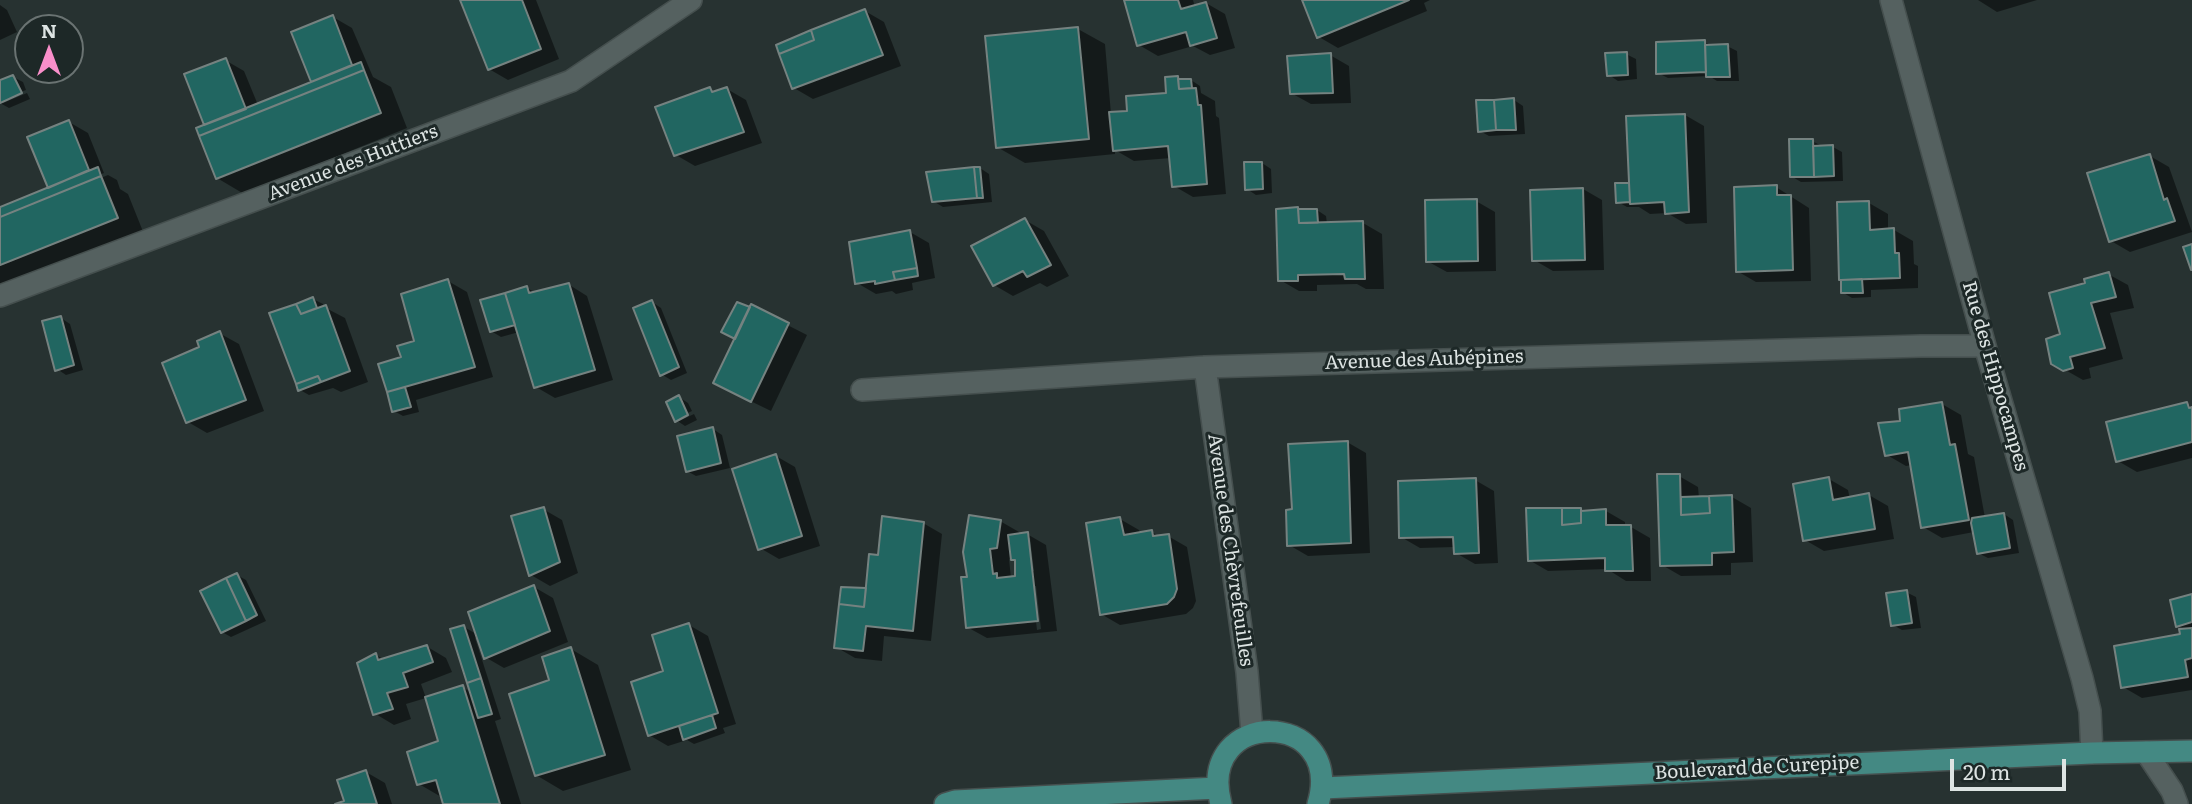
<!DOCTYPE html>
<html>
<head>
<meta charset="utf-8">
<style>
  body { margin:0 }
  #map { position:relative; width:2192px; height:804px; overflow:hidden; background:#273231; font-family:Literata,serif }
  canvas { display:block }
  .north { position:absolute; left:14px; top:14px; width:70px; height:70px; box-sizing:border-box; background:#1d2827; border:2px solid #6a7372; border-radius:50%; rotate:0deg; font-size:19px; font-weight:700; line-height:28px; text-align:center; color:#dde4e3 }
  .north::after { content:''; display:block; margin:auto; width:24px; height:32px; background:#f98fca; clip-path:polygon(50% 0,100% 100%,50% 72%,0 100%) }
  .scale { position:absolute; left:1950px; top:759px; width:116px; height:32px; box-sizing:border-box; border:4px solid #dde4e3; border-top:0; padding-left:9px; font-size:21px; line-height:24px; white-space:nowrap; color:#dde4e3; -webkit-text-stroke:5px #1d2827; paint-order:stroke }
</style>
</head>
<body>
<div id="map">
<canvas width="2192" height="804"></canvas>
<div class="north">N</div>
<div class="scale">20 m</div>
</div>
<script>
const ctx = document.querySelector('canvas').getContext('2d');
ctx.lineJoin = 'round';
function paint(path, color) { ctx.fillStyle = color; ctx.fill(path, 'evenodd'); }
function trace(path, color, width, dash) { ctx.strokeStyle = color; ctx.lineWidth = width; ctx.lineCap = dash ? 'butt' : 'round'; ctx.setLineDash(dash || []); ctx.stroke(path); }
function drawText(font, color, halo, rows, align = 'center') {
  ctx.font = font + ' Literata,serif'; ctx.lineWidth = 6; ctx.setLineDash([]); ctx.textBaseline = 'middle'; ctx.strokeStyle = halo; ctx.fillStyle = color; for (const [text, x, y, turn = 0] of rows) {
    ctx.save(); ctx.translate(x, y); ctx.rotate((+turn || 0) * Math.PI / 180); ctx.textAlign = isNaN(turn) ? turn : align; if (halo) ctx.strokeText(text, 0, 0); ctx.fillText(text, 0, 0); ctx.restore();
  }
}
paint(new Path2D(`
  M461 0H536L559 59 508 80 489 69Z
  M1126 0H1193L1195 7 1206 3 1225 14 1235 48 1210 55 1193 46 1158 56 1139 45Z
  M1304 0H1430L1424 3 1427 11 1338 48 1319 37Z
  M1978 0H2037L1997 12Z
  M0 5 7 10 17 32 0 40Z
  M865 11 884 22 901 66 813 99 794 88Z
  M333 17 352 28 373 77 391 87 407 128 244 194 217 178 208 125 225 60 244 71 258 105 313 83 293 32Z
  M1078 29 1105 44 1111 114 1129 112 1168 94 1177 78 1183 81 1191 80 1200 86 1201 93 1215 101 1216 116 1219 118 1226 194 1193 197 1174 186 1171 158 1134 161 1115 150V154L1025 163 997 147Z
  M1705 42 1712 46H1727L1737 51 1739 81H1717L1709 76 1668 78 1658 73Z
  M1626 54 1636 59 1637 79 1618 81 1609 75Z
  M1330 55 1349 66 1351 103 1311 104 1291 93Z
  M13 77 23 82 26 90 3 99V103L27 93 30 99 9 108 0 103V82Z
  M709 89 716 93 727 89 746 100 762 143 695 166 676 155Z
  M1514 100 1523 106 1525 134 1489 136 1480 131Z
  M1685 115 1704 126 1707 223 1686 224 1667 213 1650 214 1639 207H1627L1618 202 1628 184 1631 186Z
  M69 122 88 133 104 173 57 192 61 194 108 175 117 180 120 189 128 194 144 234 0 291V209L50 189Z
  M1812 141 1822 146 1833 147 1842 152 1843 181 1801 182 1791 176Z
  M2150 156 2169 167 2192 232 2130 252 2111 241Z
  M1262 163 1271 169 1272 193 1256 195 1247 189Z
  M980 168 989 174 992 202 943 207 933 201Z
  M1776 187 1809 208 1811 281 1756 282 1737 271Z
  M1583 189 1602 200 1604 270 1553 271 1534 260Z
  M1476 201 1495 212 1496 271 1447 272 1427 261Z
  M1869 203 1888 214V230H1894L1913 241 1914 264 1918 266V288L1871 290V297L1852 298 1842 292 1841 279Z
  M1317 210 1326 216 1327 224 1363 223 1382 234 1384 289H1366L1357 284 1317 285V291H1299L1280 280Z
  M1025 220 1044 231 1069 276 1047 287 1040 283 1013 296 994 285Z
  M910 232 929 243 935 278 912 283 913 290 896 294 892 291 876 294 857 283Z
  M2108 274 2128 285 2134 308 2110 313 2123 359 2089 368 2091 378 2083 380 2053 363 2063 335 2088 284Z
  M448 281 467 292 493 377 416 400 419 412 403 416 394 411 380 365 403 358 416 342Z
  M568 284 587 296 613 380 555 398 536 387 519 332 501 337 491 331 527 288 536 293Z
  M313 299 323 304 324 307 345 318 368 382 341 392 333 388 309 395 300 390 297 305Z
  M652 302 661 308 687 373 671 380 661 374Z
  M752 307 807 335 771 411 734 393Z
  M61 318 70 324 83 370 66 375 57 369Z
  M219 333 239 344 264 411 207 433 188 422 201 348Z
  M679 397 688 403 692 411 679 417V421L694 414 697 420 685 426 676 420Z
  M1942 404 1961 415 1968 454 1974 457 1985 518 2004 514 2013 520 2019 553 1988 558 1978 553 1974 532 1942 538 1923 527 1912 465 1906 466 1887 455Z
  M2187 404 2192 407V458L2137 472 2118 461Z
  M713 429 722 435 730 468 696 476 687 471Z
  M1347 442 1366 453 1370 553 1308 556 1289 545 1293 511Z
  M776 456 795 467 820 546 779 559 760 548Z
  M1679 476 1698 487 1699 498 1732 497 1751 508 1753 562 1731 563V575L1681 576 1662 565Z
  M1829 479 1848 490 1850 499 1869 495 1888 506 1894 539 1824 551 1805 540Z
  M1475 480 1494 491 1498 563 1475 564 1456 553 1455 547 1420 548 1401 537Z
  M543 509 562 520 578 573 550 586 531 575 513 518Z
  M1580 509 1586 512 1606 511 1625 522V527H1631L1650 538 1651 581H1626L1607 569 1548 571 1529 560Z
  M1120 519 1139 530 1140 534 1152 532 1160 537 1168 536 1187 547 1196 601 1193 608 1186 614 1120 625 1101 614Z
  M1000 521 1019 532V535L1027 534 1046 545 1057 631 987 638 967 627 969 579ZM1027 538H1030L1034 571H1031ZM1009 559 1017 561V578H1011ZM1032 586H1036L1041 629 1037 630Z
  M923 523 942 534 931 641 884 636 882 661 855 658 836 647 879 557Z
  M237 575 246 580 266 621 231 637 222 632Z
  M534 587 553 598 568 642 504 668 485 657 479 637 475 638 501 719 495 721 521 804H445L443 798 419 784 440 743 462 687 471 692 464 627 478 635Z
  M1906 592 1916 597 1921 628 1902 630 1893 625Z
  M2192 596V690L2142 698 2123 687 2186 630 2178 626Z
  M689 625 708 636 736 724 723 728 725 733 694 744 687 740 668 746 649 735 665 672Z
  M426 646 446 658 452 672 421 684 426 698 406 704 411 719 394 725 374 713 376 655 385 660Z
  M571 649 598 665 631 770 563 791 536 775 552 681Z
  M366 772 385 783 392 804H340L346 802Z`), '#0007');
const building = new Path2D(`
  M460 0H522L541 49 488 70Z
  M1124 0H1178L1181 9 1206 2 1217 38 1190 46 1186 32 1137 46Z
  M1302 0H1409L1317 38Z
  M865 9 883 55 792 89 779 54 814 40 811 30Z
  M333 15 352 65 311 82 291 32Z
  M1078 27 1089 139 996 148 985 36Z
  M811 30 814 40 779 54 776 45Z
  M1705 40 1706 72 1656 74V42Z
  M1728 44 1730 77H1706L1705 45Z
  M1627 52 1628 75 1607 76 1605 53Z
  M1331 53 1333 93 1290 94 1287 56Z
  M226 58 246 109 204 125 184 74Z
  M361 62 364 70 199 136 196 128Z
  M364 70 381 113 216 179 199 136Z
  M13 75 22 93 0 103V80Z
  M1178 76 1179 89 1196 88 1198 105H1201L1207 184 1172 187 1168 146 1113 151 1109 112 1127 111 1126 96 1166 93 1165 77Z
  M1178 79H1191L1192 88 1179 89Z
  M710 87 712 92 727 87 744 132 674 156 655 107Z
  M1514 98 1516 130H1496L1494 100Z
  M1476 100H1494L1496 130 1478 132Z
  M1685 114 1689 212 1665 214 1664 202 1630 204 1626 116Z
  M69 120 89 170 48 188 27 137Z
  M1789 139H1813L1814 177H1790Z
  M1833 145 1834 176 1814 177 1813 146Z
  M2150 154 2164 200 2167 198 2175 221 2109 242 2087 173Z
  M1244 162H1262L1263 189 1245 190Z
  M98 167 101 176 0 217V207Z
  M974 167 977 198 932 202 926 172Z
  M974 167H980L983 198H977Z
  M101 176 118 218 0 265V217Z
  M1615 183H1629L1630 202 1616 203Z
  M1777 185V195H1791L1793 270 1736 272 1734 187Z
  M1583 188 1585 260 1532 261 1530 190Z
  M1477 199 1478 261 1426 262 1425 200Z
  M1869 201 1870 230 1894 228 1895 253H1899L1900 278 1839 280 1837 202Z
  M1298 207 1299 223 1363 221 1365 279H1345L1344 274 1298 275V281H1278L1276 209Z
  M1298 209H1317L1318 223H1299Z
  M1025 218 1051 265 1027 277 1023 271 993 286 971 246Z
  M910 230 917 268 893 272 895 280 875 284V281L855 284 849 242Z
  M2192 244V270H2191L2183 247Z
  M917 268 918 276 895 280 893 272Z
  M2109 272 2116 297 2091 303 2105 348 2070 357 2073 368 2063 371 2051 364 2046 339 2060 334 2049 293 2085 283 2084 279Z
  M448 279 475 367 387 392 378 364 401 357 397 346 414 341 401 294Z
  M1862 279 1863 293H1841V280Z
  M569 283 595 370 534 388 505 293 527 286 529 293Z
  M505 293 515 325 490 332 480 300Z
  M313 297 317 308 301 314 296 304Z
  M652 300 679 367 660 376 633 308Z
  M737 302 750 307 735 339 721 332Z
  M296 304 301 314 326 305 350 371 321 382 318 376 296 384 269 313Z
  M751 304 789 323 751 402 713 383Z
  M61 316 74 365 55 371 42 321Z
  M220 331 246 400 186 423 162 363 199 347 197 341Z
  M318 376 321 382 298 391 296 384Z
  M405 387 411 407 392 412 387 392Z
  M679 395 688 415 675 422 666 402Z
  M1942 402 1950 445 1955 444 1969 520 1921 528 1908 452 1885 456 1878 423 1900 421 1899 409Z
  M2187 402 2189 408 2192 407V442L2116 462 2106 422Z
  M713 427 721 463 686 472 677 436Z
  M1348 441 1351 543 1287 546 1286 510 1292 509 1288 444Z
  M776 454 802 536 758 550 732 469Z
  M1657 474H1680L1681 515 1710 513 1709 496 1732 495 1734 552 1712 553V565L1660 566Z
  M1829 477 1833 500 1869 493 1875 529 1803 541 1793 484Z
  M1476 478 1479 553 1454 554 1453 537 1399 538 1398 481Z
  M1709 496 1710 513 1681 515V497Z
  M544 507 560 562 529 576 511 516Z
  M1526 508H1562V525L1581 523V511L1606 509V525H1631L1633 571H1605V558L1528 561Z
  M1562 508H1581V523L1562 525Z
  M2004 513 2010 548 1977 554 1971 523 1972 518Z
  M969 515 1001 520 997 548 990 549 993 574 997 573V578L1015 576V560H1011L1008 535 1028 532 1038 621 966 628 961 577H967L963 552Z
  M882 516 924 522 913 631 866 626 863 651 834 648 839 604 864 607 869 554 878 555Z
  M1120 517 1124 535 1152 530 1153 536 1169 534 1177 589 1174 597 1167 604 1100 615 1086 523Z
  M237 573 257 615 246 621 226 578Z
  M226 578 246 621 221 633 200 591Z
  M534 585 550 631 484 659 468 612Z
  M841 587 866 588 864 607 839 604Z
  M1907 590 1912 623 1891 626 1886 593Z
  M2192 594V622L2176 627 2170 600Z
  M689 623 718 713 648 736 631 682 663 671 652 635Z
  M464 625 481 678 467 683 450 629Z
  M2192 628V658L2185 660 2188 677 2121 688 2114 646 2180 634 2179 629Z
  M427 645 433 662 403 673 408 687 387 693 393 709 373 715 357 663 376 653 378 660Z
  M571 647 605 755 535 776 509 694 549 680 542 657Z
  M481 678 492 714 478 718 467 683Z
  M463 685 500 804H443L436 780 417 785 407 752 438 741 425 697Z
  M712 715 716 728 683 740 679 726Z
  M366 770 377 804H335L344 801 337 780Z`);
paint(building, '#216661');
trace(building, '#758280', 2);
const minor = new Path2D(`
  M1891 0 1985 346 2082 678 2090 711 2092 753
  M0 296 571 81 691 0
  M1205 367 1247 672 1252 733
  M862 390 1205 367 1921 346H1985
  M2146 752 2172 791 2177 804`);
const major = new Path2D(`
  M1323 788 2092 753 2192 751
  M945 804 955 801 1217 788
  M1221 804C1195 707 1346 708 1318 804`);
trace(minor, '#454f4e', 24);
trace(major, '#454f4e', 24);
trace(minor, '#556160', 21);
trace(major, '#448983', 21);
drawText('19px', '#dde4e3', '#1d2827', [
  ["Avenue des Huttiers",353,163,-21],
  ["Avenue des Aubépines",1424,360,-2],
  ["Rue des Hippocampes",1995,376,74],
  ["Avenue des Chèvrefeuilles",1230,550,82],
  ["Boulevard de Curepipe",1757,768,-3]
]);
</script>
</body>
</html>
